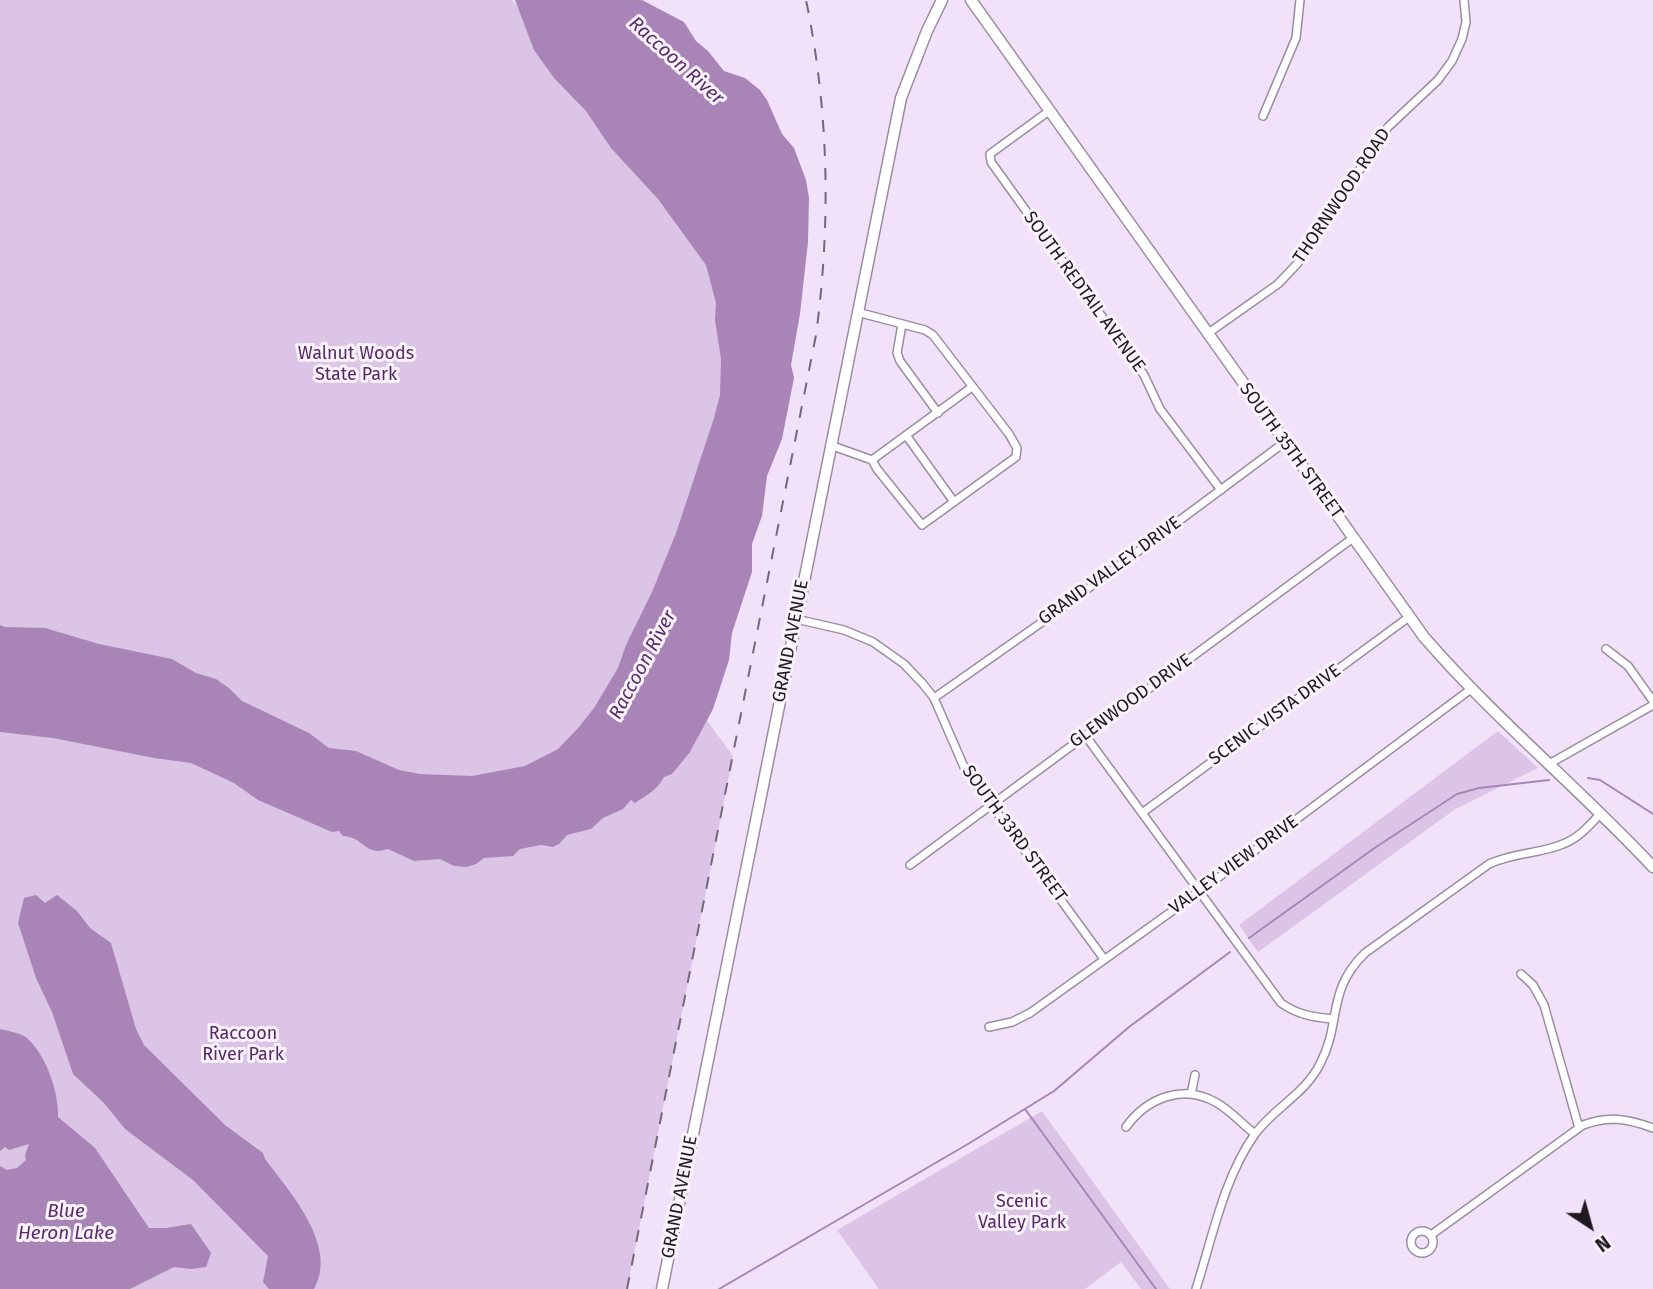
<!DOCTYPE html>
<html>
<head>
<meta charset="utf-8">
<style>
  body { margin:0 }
  #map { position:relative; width:1653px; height:1289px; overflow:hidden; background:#f2e2f9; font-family:"Fira Sans",sans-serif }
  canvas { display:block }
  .north { position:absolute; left:1555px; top:1191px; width:70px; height:70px; -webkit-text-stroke:5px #faf3fc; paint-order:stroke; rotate:144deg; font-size:19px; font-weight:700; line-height:28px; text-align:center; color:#1e1820 }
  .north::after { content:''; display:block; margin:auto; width:24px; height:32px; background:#1e1820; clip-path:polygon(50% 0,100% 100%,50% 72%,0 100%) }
</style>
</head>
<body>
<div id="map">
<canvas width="1653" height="1289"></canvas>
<div class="north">N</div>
</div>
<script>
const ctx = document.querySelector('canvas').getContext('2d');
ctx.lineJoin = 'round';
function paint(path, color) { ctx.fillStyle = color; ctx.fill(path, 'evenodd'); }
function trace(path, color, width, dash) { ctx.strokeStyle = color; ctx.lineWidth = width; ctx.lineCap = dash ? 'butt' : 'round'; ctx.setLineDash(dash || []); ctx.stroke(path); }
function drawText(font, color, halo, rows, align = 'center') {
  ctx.font = font + ' "Fira Sans",sans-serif'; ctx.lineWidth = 6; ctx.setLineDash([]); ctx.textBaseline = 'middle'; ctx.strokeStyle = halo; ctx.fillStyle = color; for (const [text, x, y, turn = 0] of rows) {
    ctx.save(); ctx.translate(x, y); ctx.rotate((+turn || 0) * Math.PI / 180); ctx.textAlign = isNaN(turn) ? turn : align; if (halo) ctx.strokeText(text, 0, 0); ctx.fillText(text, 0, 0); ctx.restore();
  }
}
paint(new Path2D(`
  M0 0H512L596 102 754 310 644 656 536 779 477 799 0 648Z
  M0 691 57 697 380 838 689 696 733 756 627 1289H0Z
  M1498 731 1538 768 1454 810 1258 952 1239 925Z
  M1042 1111 1170 1289H1141L1121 1262 1085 1289H879L837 1230Z`), '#dcc4e6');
paint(new Path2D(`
  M515 0H642L684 22 696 41 708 51 724 71 745 78 760 90 767 100 782 134 794 148 806 180 809 198 808 242 800 314 791 365 794 378 782 439 767 476 762 516 752 544V572L732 633 729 660 713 709 690 752 672 774 664 777C658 789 646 796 635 803L631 800 623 809 603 818 591 829 567 835 559 844 553 847 541 845 520 849 513 856 484 858 476 864 466 867 454 866 440 859 414 861 388 849C364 857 365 837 343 836L339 831 332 832 258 800 234 783 191 763 154 758 53 738 0 732V625L5 627 45 628 99 644 172 659 196 673 216 679 230 689 242 701 309 733 329 748 356 751 399 770 420 774 472 776 525 766 558 749 579 727 594 708 618 668 626 645 652 592 676 533 714 418 720 395 721 359 715 320 716 303 706 265 658 199 611 148 586 111 554 78 534 50Z
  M36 895 45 903 57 895 77 911 90 928 111 943 136 1029 144 1045 225 1125 263 1153 265 1159C289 1191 339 1246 314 1289H269L263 1282 268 1256 193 1180 125 1129 104 1103 73 1074 52 1012 36 978 18 923 24 898Z
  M0 1029C8 1031 21 1033 27 1038 46 1055 59 1092 58 1117L95 1148 149 1228H166L191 1224 211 1253 206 1267 191 1269 174 1267 130 1289H0V1166L7 1170 17 1168 26 1160 25 1155 29 1144 9 1150 5 1147 0 1151Z`), '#a885b6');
trace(new Path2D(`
  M1588 778 1600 780 1653 814
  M1249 938 1376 847 1457 794 1479 788 1549 780
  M1025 1109 1156 1289
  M719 1289 968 1144 1054 1091 1129 1027 1230 952`), '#a885b6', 2);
const street = new Path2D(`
  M1049 111 990 154 991 162 1144 375 1160 409 1221 490
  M1263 116 1296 38 1300 0
  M902 324 897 353 900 361 938 413
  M1207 334 1278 284 1297 264 1388 127 1438 80 1452 61 1462 39 1466 22 1464 0
  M906 435 954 502
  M830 445 872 460 877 469 922 525 1016 457 1017 448 1009 434 933 335 925 330 857 312
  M872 460 972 387
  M796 619 844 630 873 642 904 664 923 684 934 698 964 767 1104 959
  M1606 649 1628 666 1653 701
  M934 698 1055 613 1285 442
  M1085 735 1281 1003C1298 1015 1313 1017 1333 1019
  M1549 764 1653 705
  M1142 813 1409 617
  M910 865 1353 538
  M1521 974 1533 985 1544 1005 1579 1128
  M989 1027 1012 1022 1030 1013 1207 886 1471 689
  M1191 1094 1195 1075
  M1126 1127C1147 1098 1183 1083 1217 1103 1231 1111 1242 1124 1255 1134
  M1411 1242a11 11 0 1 1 22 0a11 11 0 1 1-22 0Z
  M1431 1235 1583 1125C1609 1115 1628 1119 1653 1128
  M1196 1289C1212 1239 1224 1177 1255 1134 1274 1108 1305 1094 1320 1064 1342 1022 1326 991 1365 953L1489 864C1515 852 1540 854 1563 844 1579 838 1590 825 1601 813`);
const secondary = new Path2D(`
  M971 0 1424 637C1495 719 1579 788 1653 867
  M662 1289 901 98 927 31 942 0`);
trace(street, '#9b8da1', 10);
trace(secondary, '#9b8da1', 13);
trace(street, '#fff', 7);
trace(secondary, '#fff', 10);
trace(new Path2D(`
  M627 1289 816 335C831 223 829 111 806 0`), '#736977', 2, [12, 12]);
drawText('18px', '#1e1820', '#faf3fc', [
  ["THORNWOOD ROAD",1342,196,-56],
  ["SOUTH REDTAIL AVENUE",1084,292,54],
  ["SOUTH 35TH STREET",1291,451,54],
  ["GRAND VALLEY DRIVE",1110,571,-36],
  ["GRAND AVENUE",791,641,-79],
  ["GLENWOOD DRIVE",1131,701,-36],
  ["SCENIC VISTA DRIVE",1275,715,-36],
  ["SOUTH 33RD STREET",1014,834,54],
  ["VALLEY VIEW DRIVE",1234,865,-36],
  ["GRAND AVENUE",680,1197,-79]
]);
drawText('18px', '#572967', '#faf3fc', [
  ["Walnut Woods",356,354],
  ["State Park",356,375],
  ["Raccoon",243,1034],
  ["River Park",243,1055],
  ["Scenic",1022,1202],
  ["Valley Park",1022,1223]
]);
drawText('italic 19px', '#592c6a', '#faf3fc', [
  ["Raccoon River",676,61,42],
  ["Raccoon River",643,665,-62],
  ["Blue",66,1212],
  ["Heron Lake",66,1234]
]);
</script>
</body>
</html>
